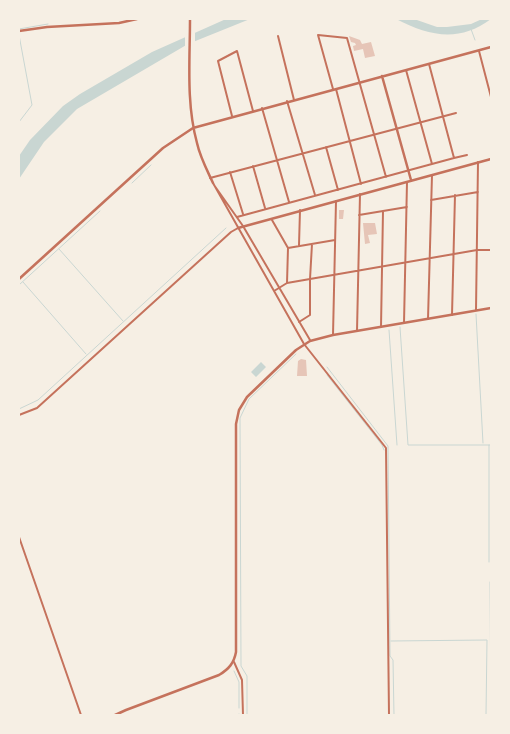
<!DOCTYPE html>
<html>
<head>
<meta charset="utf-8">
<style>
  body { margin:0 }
  #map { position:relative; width:510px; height:734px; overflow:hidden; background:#f6efe4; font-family:Roboto,sans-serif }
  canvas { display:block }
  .frame { position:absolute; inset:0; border:20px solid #f6efe4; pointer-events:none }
</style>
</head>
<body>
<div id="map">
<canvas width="510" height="734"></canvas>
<div class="frame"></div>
</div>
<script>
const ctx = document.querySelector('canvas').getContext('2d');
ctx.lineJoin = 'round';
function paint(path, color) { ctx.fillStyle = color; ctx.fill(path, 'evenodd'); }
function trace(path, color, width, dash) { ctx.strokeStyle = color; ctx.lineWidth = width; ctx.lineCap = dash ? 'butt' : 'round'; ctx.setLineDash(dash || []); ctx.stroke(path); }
paint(new Path2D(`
  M226 19H250L188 44 77 109 44 142 19 179V156L30 140 63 106 80 94 152 52Z
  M396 19H414L437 27H447L471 24 482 19H491C459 43 429 36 396 19Z
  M261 362 266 367 256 377 251 372Z`), '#c9d6d2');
paint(new Path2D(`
  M195 30V44L185 49V35Z`), '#f6efe4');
trace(new Path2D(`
  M19 29 48 24
  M471 29 475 40
  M19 122 32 105 19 35
  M132 183 151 165
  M59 249 123 321
  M23 282 86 354
  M19 285 100 211
  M476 314 483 443
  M400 327 408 445H491
  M389 330 397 445
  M327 367 388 446 390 656 393 660 394 715
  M327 375 382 445 384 450
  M19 409 38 400 226 228
  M491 504V582
  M489 562V445
  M490 582 491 715
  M391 641 487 640 486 715
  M234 671 239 682V708
  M239 715V714
  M247 715V676L241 666 240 418 249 399 296 354`), '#c9d6d2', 1);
paint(new Path2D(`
  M349 36 360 40 362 44 371 42 375 56 365 58 363 49 354 51 353 46 356 45 355 43 351 42Z
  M339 210H344L343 219H339Z
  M363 223H375L377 234 368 235 370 243 365 244Z
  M301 359 306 360 307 376H297L298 361Z`), '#e6c5b7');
trace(new Path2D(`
  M278 36 294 100
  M479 51 491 97
  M406 70 432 164
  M333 89 318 35 347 38 386 177
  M336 89 361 184
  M287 101 315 195
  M262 108 289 202
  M232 116 218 61 237 51 253 111
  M326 147 338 190
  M454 158 467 155
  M253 166 265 208
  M230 172 243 214
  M210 178 456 113
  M213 183 304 344 386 448 389 715
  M214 185 243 226 310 340
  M431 200 478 192
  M359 215 383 211
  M237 217 454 158 429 64
  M272 220 288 248 287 283
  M299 245 300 210
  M288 248 335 240
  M274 291 287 283 477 250H491
  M476 310 478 162
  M452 315 455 195
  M428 319 432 175
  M299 322 310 315V279L312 244
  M404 323 407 182
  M381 327 383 211 407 207
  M357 331 360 194
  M333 335 336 201
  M19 415 37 408 231 232 238 228
  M19 537 81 715
  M234 662 242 680 243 715`), '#c5725c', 2);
trace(new Path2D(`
  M190 19C190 60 186 103 197 143 200 157 207 170 213 183
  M19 31 47 27 119 23 137 19
  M382 76 411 180
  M238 228 491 159
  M19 279 163 148 193 128 491 47
  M115 715 126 710 219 675C229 669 234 663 236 652V424L239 410 247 397 296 350 310 341 333 335 491 308`), '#c5725c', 2.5);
</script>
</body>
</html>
